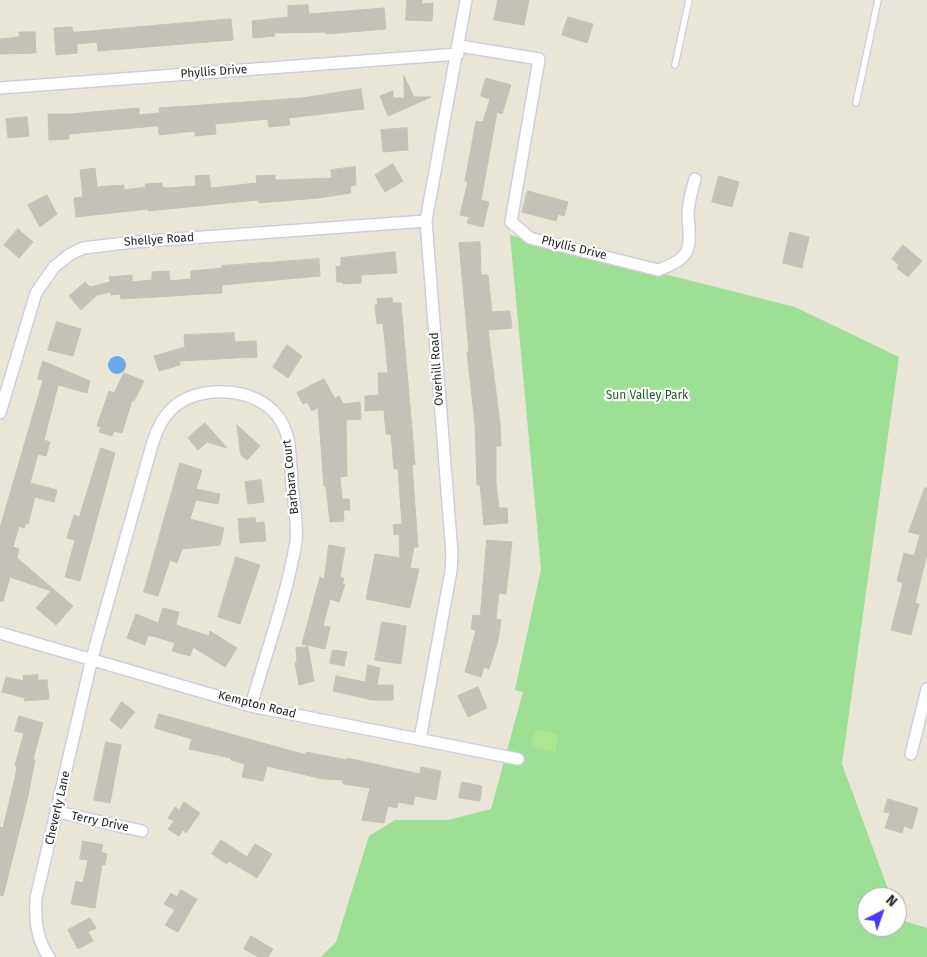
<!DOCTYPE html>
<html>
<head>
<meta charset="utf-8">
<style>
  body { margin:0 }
  #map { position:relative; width:927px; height:957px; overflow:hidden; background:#e9e6d8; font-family:"Fira Sans",sans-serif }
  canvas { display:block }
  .north { position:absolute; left:857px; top:887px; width:50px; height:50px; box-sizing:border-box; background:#fff; border:1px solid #a8a8a8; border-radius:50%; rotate:41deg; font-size:14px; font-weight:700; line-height:20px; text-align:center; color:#262626 }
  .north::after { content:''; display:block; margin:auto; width:18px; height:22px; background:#473bf3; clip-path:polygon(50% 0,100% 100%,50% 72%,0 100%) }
</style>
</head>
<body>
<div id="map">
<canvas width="927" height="957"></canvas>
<div class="north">N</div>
</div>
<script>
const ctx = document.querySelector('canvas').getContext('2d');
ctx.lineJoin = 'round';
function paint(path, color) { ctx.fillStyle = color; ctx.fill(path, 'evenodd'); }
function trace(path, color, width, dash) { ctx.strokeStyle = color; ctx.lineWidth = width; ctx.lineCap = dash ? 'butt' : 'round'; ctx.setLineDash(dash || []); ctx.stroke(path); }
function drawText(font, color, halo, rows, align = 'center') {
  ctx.font = font + ' "Fira Sans",sans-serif'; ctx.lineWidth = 4.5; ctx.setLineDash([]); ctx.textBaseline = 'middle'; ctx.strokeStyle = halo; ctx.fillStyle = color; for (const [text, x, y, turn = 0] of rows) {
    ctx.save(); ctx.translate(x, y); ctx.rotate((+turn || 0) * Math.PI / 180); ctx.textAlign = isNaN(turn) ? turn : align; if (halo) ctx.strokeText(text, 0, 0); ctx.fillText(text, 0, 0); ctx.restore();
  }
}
paint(new Path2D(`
  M510 235 795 307 899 357 842 764 891 897H867V927H897V911L901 920 927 928V957H321L336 942 369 836 395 820H448L491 809 523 692 515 690 541 569Z`), '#9cdf95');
paint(new Path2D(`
  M535 729 558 734 555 752 531 746Z`), '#ade691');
paint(new Path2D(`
  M108 365a9 9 0 1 1 18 0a9 9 0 1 1-18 0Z`), '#6da9e9');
const building = new Path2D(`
  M407 0H422L421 4 433 3 432 21 406 20Z
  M498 0H529L524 25 494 20Z
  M308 5 309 14 384 8 386 29 326 34V32L274 33 275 36 253 38 252 21 288 17V6Z
  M568 17 593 24 587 43 562 35Z
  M231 19 233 40 98 51 97 42 77 44V53L56 55 54 28 72 27 73 32H79Z
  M19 32H35L36 53 0 54V39L19 37Z
  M404 76 414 97H431L388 116 380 96 393 91V98H404Z
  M486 78 511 85 502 114 497 112 481 200 489 202 483 227 467 223 469 217 460 215 468 181H465L476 121 483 122 490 99 481 96Z
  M361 89 364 109 289 118 290 125 269 127 268 119 215 124 216 134 195 136V131L159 135 158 126H155L69 134V139L49 140 48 114H69L139 108V115L160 113 159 108 302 98Z
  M27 117 29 136 8 138 6 119Z
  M407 128 408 150 383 152 381 130Z
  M393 164 403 181 385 192 375 175Z
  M355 167 356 185 350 186 351 193 318 198 259 203 258 200 148 211V209L76 217 74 198 83 197 80 170 95 168 97 187 124 185V190L146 187 145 184 162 183V187L168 188 196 186 195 176 209 175 211 188 257 183 256 176 275 175V180H281L332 178 331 170Z
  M719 176 739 182 732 207 712 202Z
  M528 191 568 202 564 216 558 214 556 221 522 212Z
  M47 195 57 214 40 227 28 205Z
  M18 229 33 242 19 258 4 245Z
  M790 232 809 237 802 268 783 263Z
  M480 242 481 275H488L492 312 510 311 512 328 488 330 500 423 501 446H496V484L499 508H507L508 523 484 525 480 485H477L475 424 467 352H469L459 243Z
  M903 245 922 261 908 277 897 268 899 265 892 259Z
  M395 252 397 273 361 275V283L343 284 342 282H337L336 267 341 266V258Z
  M319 259 320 276 222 285V293L121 299 120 294 111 295V292L97 295 81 310 69 296 85 282 90 287 110 282 109 277 132 275V282L152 280V272L169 271 170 281 191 279V271L222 268V266Z
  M392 298 393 303H401L415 464 412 465 418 547H414L410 568 419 569 410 608 366 599 375 554 400 558 399 534 394 535 393 525 402 524 398 469H394L391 434H386L384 410 365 411V396L379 395 378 373H388L383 323 377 324 375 305H378L377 299Z
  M57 322 81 329 73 356 48 350Z
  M234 333 235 342 256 341 257 357 179 361 180 365 159 371 154 356 185 347 184 335Z
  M287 345 302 356 288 378 273 367Z
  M43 361 90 381 87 393 58 385 44 440 50 442 46 456 38 454 30 483 57 490 54 502 35 497 28 524 26 523 24 528 19 526 13 547 19 549 17 558 73 606 56 625 36 608 51 591 10 577 3 601H0V528L43 380 38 379Z
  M124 373 144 381 134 401 132 400 122 433 114 431 112 436 99 432 101 427 97 426 109 391 114 393Z
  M324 379 335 399 339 396 343 404 360 402 361 419 346 420 347 476 340 477 342 499H349L350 510H343L344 521 330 522 326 486H324L318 407 312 411 307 402 303 404 297 393Z
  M205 423 227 448 207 442 198 450 188 438Z
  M237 425 260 446 247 460 241 455Z
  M101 448 115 453 80 581 65 577 75 540 67 538 74 515 79 517Z
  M180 463 202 470 196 489 220 494 218 504 196 500 190 519 224 528 220 545 182 549 177 563 170 560 158 596 144 592Z
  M261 480 264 502 248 504 245 482Z
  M925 488H927V554L915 603 919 604 911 635 891 630 903 583 897 581 904 553 914 556 920 535 909 532Z
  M255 518 256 523 264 522 266 541 240 543 238 519Z
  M487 540 512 542 506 594 499 593 496 619 501 620 498 641 489 669 484 667 481 677 465 672 476 630 471 629 473 615 480 616Z
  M329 545 345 548 340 577 344 578 342 584H345L339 602 330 599 323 626 330 627 325 649 302 644 320 577 324 579Z
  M236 557 260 565 240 624 218 617Z
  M163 608 179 612 176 625 209 636 210 631 237 648 225 667 193 647 190 656 172 651 175 643 153 636H148L145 645 127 638 136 614 158 623Z
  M382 622 406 626 401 664 375 660Z
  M308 647 314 681 299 685 295 663 297 662 296 648Z
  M333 650 347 652 344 666 330 663Z
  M368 665 380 668 377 685H393V700H372L333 691 336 676 365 682Z
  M38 675V680H47L49 699 24 701 25 698 2 692 6 677 24 681 23 676Z
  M478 687 487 708 468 717 458 696Z
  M122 702 135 712 121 729 110 720Z
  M159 714 306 755V752L347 760V758L420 774 421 767 441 771 436 800 415 796 413 805 398 802 397 808 388 806 384 823 362 820 370 788 343 784V780L323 779 267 766 263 781 242 777 245 764 231 760V758L189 749 192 739 155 728Z
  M19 716 43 723 33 759 35 760 28 796 3 896 0 895V827L3 828 15 778 17 766 15 765 24 733 15 731Z
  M106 742 121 745 110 803 94 800Z
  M462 782 482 786 480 801 459 798Z
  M888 799 918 808 912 829 904 826 902 833 885 828 890 813 884 812Z
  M184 802 200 813 186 833 183 830 179 836 168 829 174 821 168 818 175 807 179 810Z
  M221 840 247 857 255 844 272 854 257 878 229 861 227 864 212 854Z
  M83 841 103 845 101 852 107 854 105 865 102 864 95 908 71 904 76 881 83 883 88 860 80 859Z
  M181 890 197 899 178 932 165 925 175 910 164 904 171 893 177 897Z
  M90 918 96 928 88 932 93 941 78 949 68 930Z
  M251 936 273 949 268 957H258L244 949Z`);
paint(building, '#c4c2b8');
trace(building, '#c4c2b2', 1);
const lane = new Path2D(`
  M675 65 689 0
  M856 103 878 0`);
const street = new Path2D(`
  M460 46 539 59 511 222 530 238 658 270C694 258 690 247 688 214 688 203 692 190 695 179
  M0 88 458 54
  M0 413 36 293 54 267 69 255 83 248 134 242 426 221
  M0 633 251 706 518 759
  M420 739 451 571 452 554 426 221 466 0
  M911 754 927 689
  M58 812 142 831
  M49 957C36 939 35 919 36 898L92 658 152 445C160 417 175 398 205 393 241 388 279 400 288 439 291 454 291 470 292 485 294 503 298 524 296 542 287 595 266 653 251 706`);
trace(lane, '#cecddf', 8);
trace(street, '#cecddf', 14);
trace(lane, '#fff', 5.5);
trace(street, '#fff', 11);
drawText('12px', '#262626', '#fff', [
  ["Phyllis Drive",214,72,-4],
  ["Shellye Road",159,240,-4],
  ["Phyllis Drive",574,248,14],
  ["Overhill Road",437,369,-94],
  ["Barbara Court",291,477,-96],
  ["Kempton Road",257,705,14],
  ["Cheverly Lane",58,808,-77],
  ["Terry Drive",100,822,12]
]);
drawText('12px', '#1b5f1e', '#fff', [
  ["Sun Valley Park",647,396]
]);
</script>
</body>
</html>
